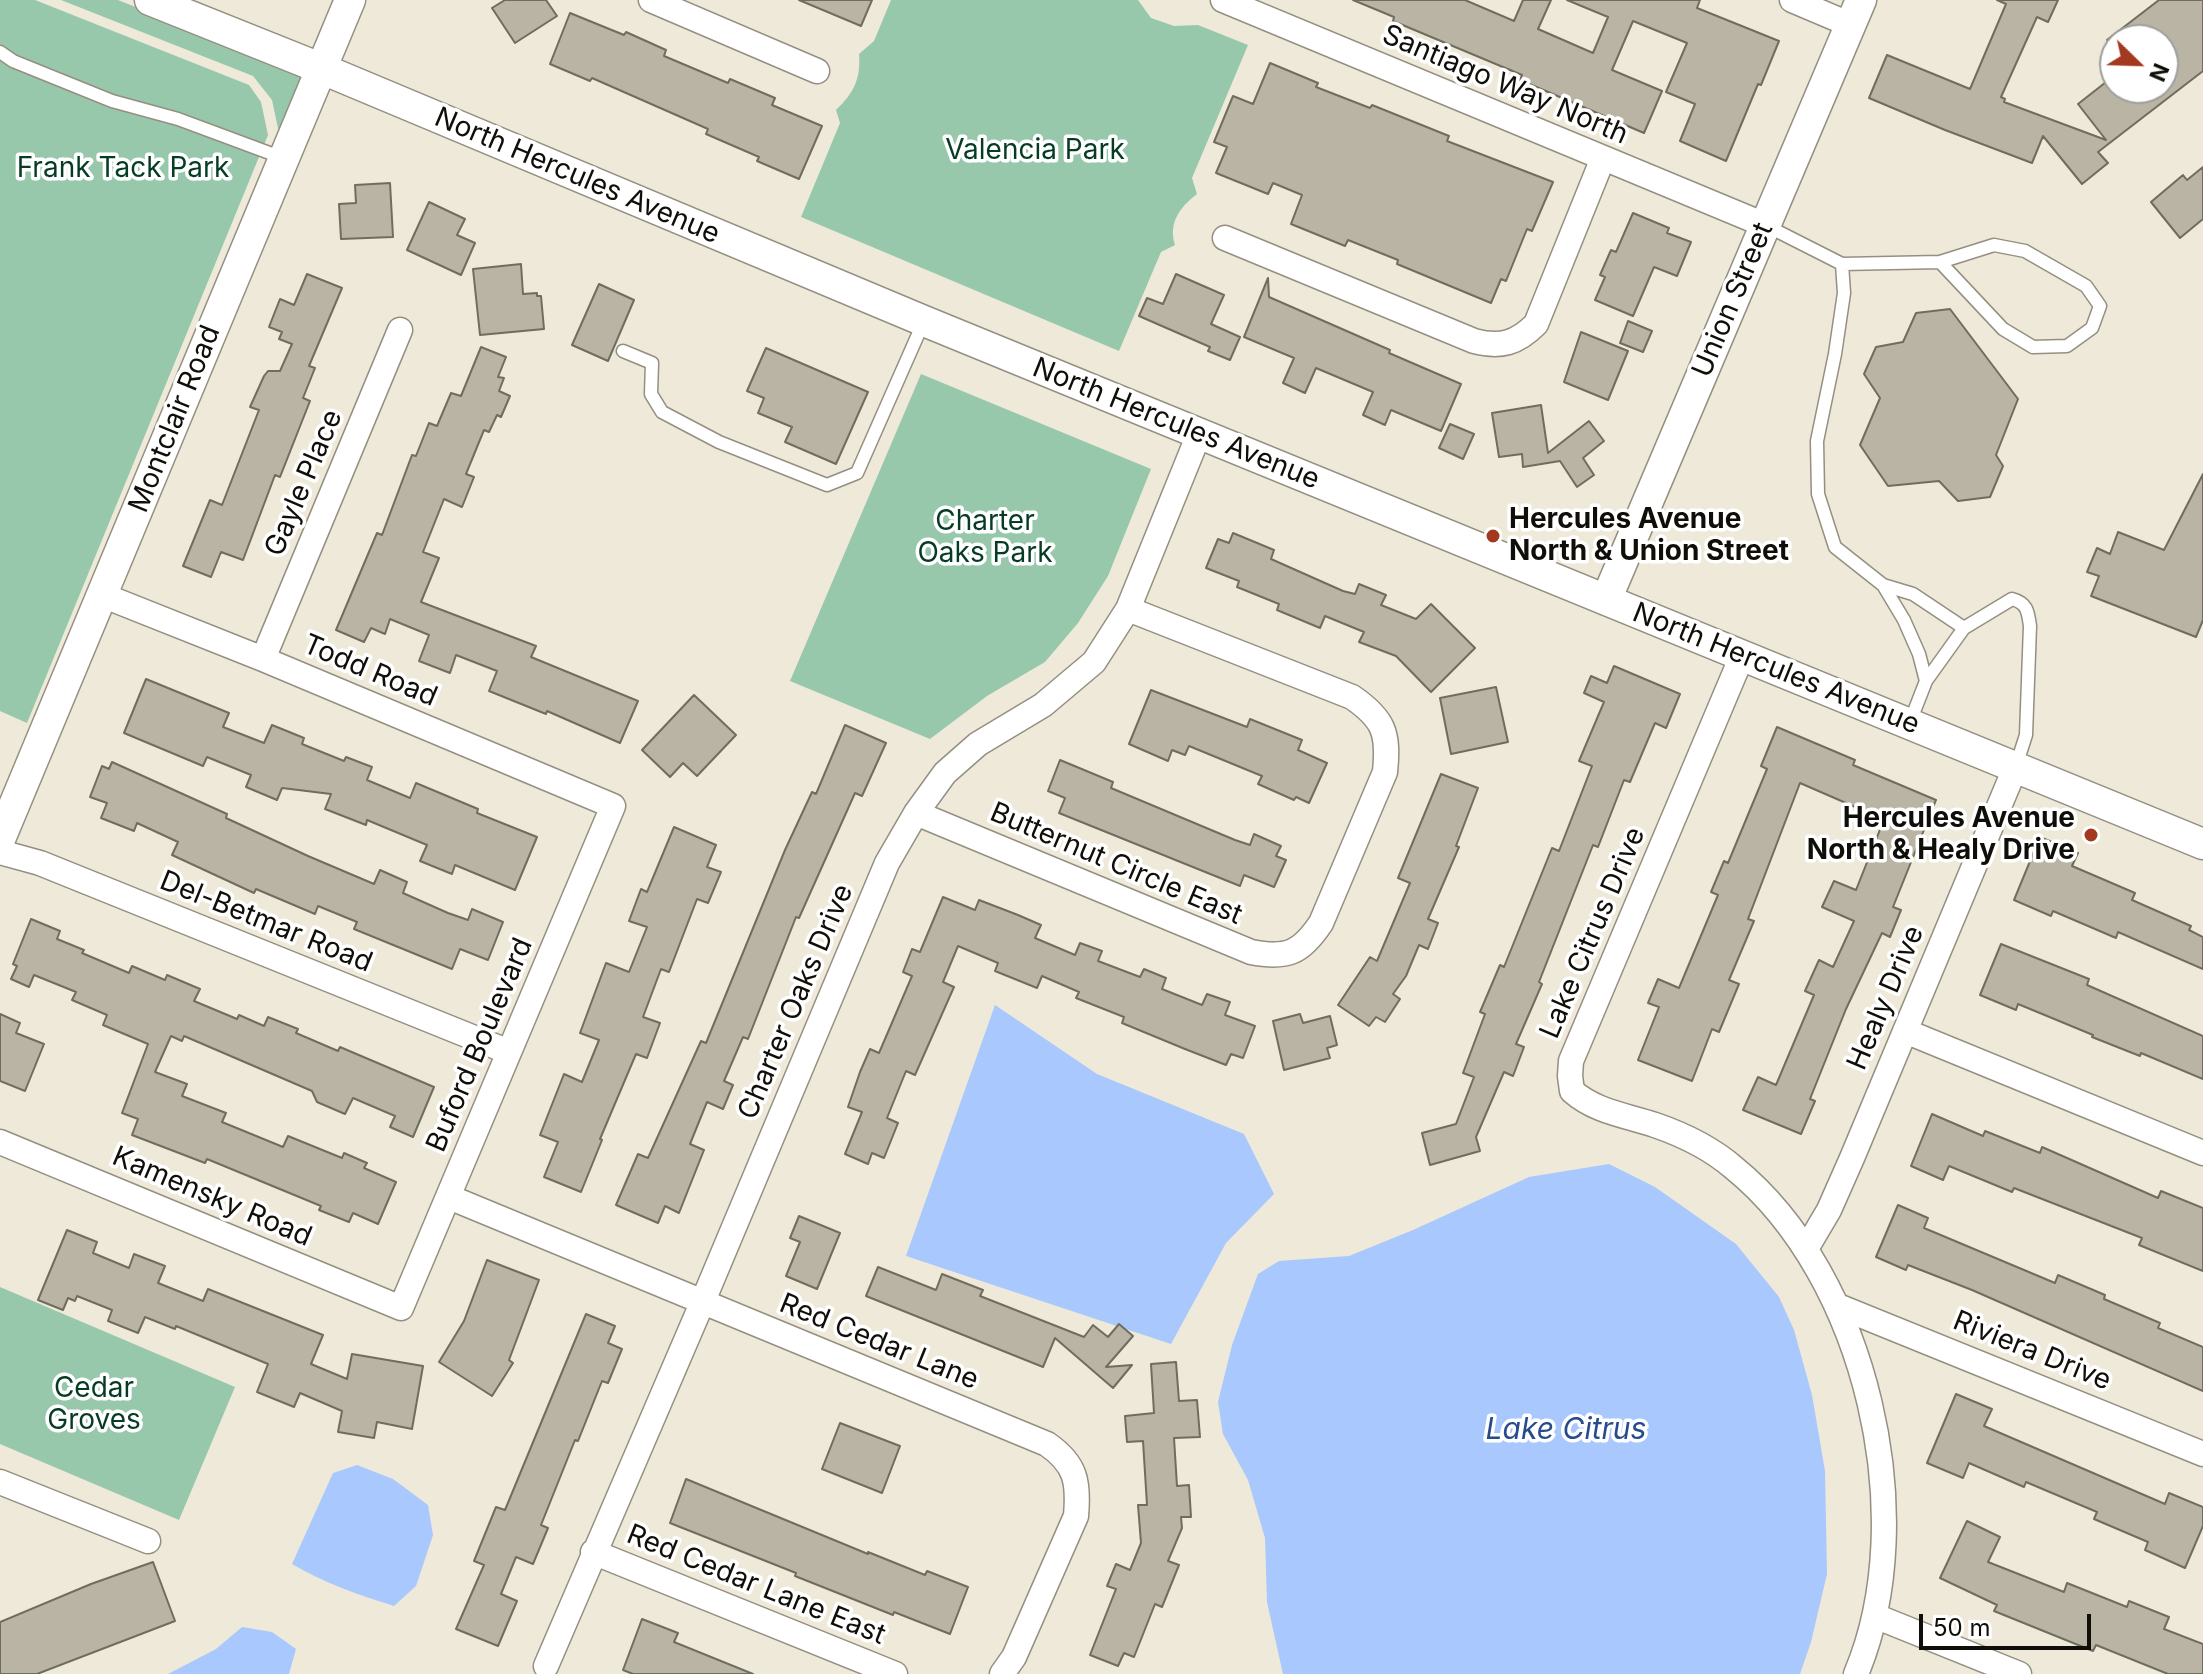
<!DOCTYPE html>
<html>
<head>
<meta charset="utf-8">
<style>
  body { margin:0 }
  #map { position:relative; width:2203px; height:1674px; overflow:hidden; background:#eee9d8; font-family:Inter,sans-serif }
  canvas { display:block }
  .north { position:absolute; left:2099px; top:24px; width:80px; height:80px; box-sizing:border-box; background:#fff; border:2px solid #9f9f9c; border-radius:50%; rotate:113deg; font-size:22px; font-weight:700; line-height:32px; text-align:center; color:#100e08 }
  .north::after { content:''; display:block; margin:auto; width:28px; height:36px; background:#a33a20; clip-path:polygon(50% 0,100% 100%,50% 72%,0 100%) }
  .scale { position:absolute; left:1919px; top:1614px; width:172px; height:36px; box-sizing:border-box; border:4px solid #100e08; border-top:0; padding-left:10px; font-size:24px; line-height:28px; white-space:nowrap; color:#100e08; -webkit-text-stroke:6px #fff; paint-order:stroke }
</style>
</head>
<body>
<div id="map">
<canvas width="2203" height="1674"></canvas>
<div class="north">N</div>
<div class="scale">50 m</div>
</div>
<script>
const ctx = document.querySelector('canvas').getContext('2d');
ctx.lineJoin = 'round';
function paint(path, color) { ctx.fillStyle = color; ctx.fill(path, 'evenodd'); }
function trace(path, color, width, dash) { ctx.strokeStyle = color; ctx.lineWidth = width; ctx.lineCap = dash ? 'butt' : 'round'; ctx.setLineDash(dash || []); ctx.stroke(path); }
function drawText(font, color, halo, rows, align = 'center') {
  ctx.font = font + ' Inter,sans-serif'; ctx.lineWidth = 7; ctx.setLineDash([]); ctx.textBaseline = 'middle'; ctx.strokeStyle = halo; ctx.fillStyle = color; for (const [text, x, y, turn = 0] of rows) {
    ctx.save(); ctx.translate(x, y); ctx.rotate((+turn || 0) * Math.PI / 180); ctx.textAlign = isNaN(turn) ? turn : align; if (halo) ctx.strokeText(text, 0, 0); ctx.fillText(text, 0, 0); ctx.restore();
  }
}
paint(new Path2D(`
  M0 0H35L249 85 261 102 268 135 27 723 0 711Z
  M61 0H118L303 74 279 133 272 100 253 76Z
  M891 0H1138L1151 18 1174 26 1198 25 1248 45 1192 178 1197 194C1180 207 1168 223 1175 245L1161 252 1119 351 801 217 840 123 836 110C854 93 861 78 859 54L874 41Z
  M921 374 1151 469 1108 576 1078 623 1045 662 987 696 930 739 790 681Z
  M0 1287 235 1387 179 1520 0 1444Z`), '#98c8ab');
paint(new Path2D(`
  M995 1005 1097 1074 1244 1134 1274 1194 1226 1243 1171 1344 906 1256Z
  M1609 1164 1655 1187 1736 1244 1779 1297 1794 1330 1812 1395 1825 1471 1827 1574 1811 1642 1800 1674H1283L1267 1602 1265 1538 1248 1480 1223 1434 1218 1402 1232 1345 1258 1274 1279 1261 1349 1256 1413 1230 1529 1177Z
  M357 1465 393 1479 428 1505 433 1535 416 1586 394 1606C359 1595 324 1583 292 1564L333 1473Z
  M242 1627 272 1632 296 1649 289 1674H168L216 1649Z`), '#a8c8fe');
const building = new Path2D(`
  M505 0H546L557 16 515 43 492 8Z
  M799 0H872L861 26Z
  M1353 0H1465L1514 21 1523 0H1551L1538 29 1593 53 1608 17 1567 0H1700L1697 8 1779 41 1761 85 1758 84 1726 161 1680 141 1695 104 1666 92 1687 43 1633 21 1612 70 1662 91 1644 133 1520 80 1522 75 1393 21 1394 17Z
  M1997 0H2058L2048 22 2037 17 2001 97 2005 99 2004 102 2106 140 2078 104 2115 75V88H2163V40H2107L2159 0H2203V71L2098 152 2108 163 2082 184 2043 136 2032 163 1945 130 1869 98 1887 55 1970 89 2006 4Z
  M570 13 624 35 626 32 666 50 664 56 728 83 730 79 775 98 772 105 822 126 799 179 757 161 759 157 706 134 708 129 592 78 590 81 550 64Z
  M1270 63 1318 83 1316 87 1370 108 1372 105 1449 136 1447 141 1553 182 1532 231 1527 229 1506 281 1501 279 1491 303 1397 264 1398 260 1348 240 1345 246 1291 224 1302 195 1273 183 1268 194 1216 173 1227 147 1214 142 1233 96 1253 104Z
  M2203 167V219L2180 238 2151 202 2183 175 2187 180Z
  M390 183 393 237 341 239 339 204 356 203 355 185Z
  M429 202 465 219 457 235 475 243 461 275 407 250Z
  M1633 213 1669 228 1667 233 1691 242 1677 276 1654 267 1633 316 1595 300 1605 277 1600 275 1611 250 1616 252Z
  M521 264 523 294 537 293V296H541L544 329 480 335 473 269Z
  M307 274 342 288 309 366 315 368 303 398 310 401 280 477 275 475 243 560 221 552 211 577 183 566 210 500 222 505 259 410 250 407 264 376 268 371H280L292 344 279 339 282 332 269 327 280 299 294 305Z
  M1176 274 1224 295 1211 324 1240 337 1230 360 1208 351 1210 347 1139 316 1147 298 1163 304Z
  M1268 278 1269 297 1390 350 1389 353 1461 384 1441 431 1391 410 1385 425 1363 415 1373 392 1316 368 1305 393 1283 383 1294 358 1244 337Z
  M599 284 634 300 608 361 572 345Z
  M1950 309 2018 399 1996 455 2003 466 1990 497 1958 501 1939 481 1888 486 1860 445 1880 398 1864 374 1876 347 1903 342 1916 313Z
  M1628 321 1652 331 1643 352 1620 343Z
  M1581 332 1628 351 1608 400 1564 382Z
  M481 347 506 357 498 377 504 378 499 391 510 396 501 417 497 415 489 432 484 430 466 474 474 477 462 507 444 499 423 552 439 558 421 602 536 646 531 657 638 701 620 743 547 711 546 714 489 691 497 671 456 655 450 673 419 661 429 635 390 619 385 634 371 628 364 642 336 630 377 533 382 535 412 455 416 456 429 423 437 426 451 393 461 396Z
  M766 348 868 392 836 464 785 442 792 427 758 413 764 398 747 391Z
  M1541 405 1548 453 1589 421 1604 441 1583 458 1594 475 1577 487 1560 461 1523 467 1522 454 1499 457 1492 413Z
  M1450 424 1474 434 1463 459 1439 448Z
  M2203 474V620L2196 637 2091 596 2099 576 2087 572 2097 548 2110 554 2118 532 2164 550Z
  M1233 533 1274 550 1271 559 1343 591 1355 594 1359 584 1386 595 1381 605 1416 619 1431 604 1475 648 1431 692 1396 656 1359 642 1364 632 1325 616 1320 628 1277 610 1279 604 1237 587 1239 581 1206 568 1218 539 1229 543Z
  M1614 666 1680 694 1666 728 1655 723 1630 782 1624 780 1598 847 1593 845 1539 982 1542 984 1516 1044 1524 1047 1513 1076 1504 1072 1476 1137 1480 1151 1430 1165 1422 1133 1456 1124 1474 1077 1463 1073 1485 1014 1480 1012 1500 965 1504 967 1552 848 1559 851 1592 766 1579 761 1604 702 1584 693 1591 676 1607 683Z
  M146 679 229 713 223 727 264 743 272 725 304 738 302 744 344 761 346 757 372 767 367 780 410 798 416 783 478 809 477 813 537 837 515 890 455 865 452 874 420 861 427 845 367 820 366 825 325 809 331 794 282 788 277 800 246 787 251 775 207 757 203 766 124 733Z
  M1496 687 1508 742 1451 754 1440 698Z
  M1151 690 1247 727 1250 719 1302 740 1298 750 1327 763 1309 803 1296 797 1294 800 1258 784 1262 776 1189 746 1185 755 1172 750 1168 761 1129 744Z
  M694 695 736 735 697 776 683 763 670 777 642 750Z
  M845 725 886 743 862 796 855 793 799 918 796 917 748 1039 743 1037 724 1081 733 1085 723 1109 707 1102 690 1144 704 1150 679 1213 665 1206 658 1223 616 1205 638 1154 648 1158 701 1041 706 1043 785 850 812 792 816 794Z
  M1777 727 1855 760 1853 765 1936 800 1893 907 1901 910 1890 937 1882 933 1846 1009 1810 1099 1815 1101 1801 1134 1743 1110 1758 1077 1776 1085 1814 995 1805 991 1819 960 1833 967 1854 921 1822 907 1834 881 1856 890 1881 827 1866 820 1869 813 1800 783 1748 919 1754 921 1729 980 1739 984 1719 1032 1712 1029 1692 1081 1638 1060 1659 1007 1648 1003 1658 979 1679 988 1718 895 1711 892 1724 861 1728 863 1767 769 1761 766Z
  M1060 760 1113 782 1111 788 1235 840 1250 845 1254 834 1281 846 1276 856 1286 860 1274 887 1244 875 1240 886 1059 813 1065 798 1048 791Z
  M112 762 227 814 226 818 308 856 374 884 380 870 407 882 403 893 448 913 468 920 472 909 503 922 488 960 460 949 452 969 354 929 357 922 318 906 315 914 256 889 254 893 172 855 178 842 137 823 134 831 101 818 107 803 90 797 102 766 109 769Z
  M1441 774 1478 788 1456 846 1459 847 1428 919 1438 923 1428 949 1419 945 1406 976 1393 994 1400 999 1385 1022 1376 1017 1369 1026 1338 1005 1370 957 1377 961 1410 883 1398 878Z
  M674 827 716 845 707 867 721 872 708 903 697 899 669 972 661 969 643 1017 660 1023 647 1058 636 1054 600 1139 602 1140 581 1192 544 1177 558 1142 540 1135 564 1074 582 1082 599 1040 580 1033 606 963 629 972 647 927 629 921 641 889 647 892Z
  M2040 837 2078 853 2072 866 2135 893 2132 900 2191 926 2189 930 2203 937V969L2118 932 2116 938 2053 911 2051 916 2014 900Z
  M943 897 975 910 979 900 1018 915 1041 925 1035 938 1075 955 1080 943 1102 951 1098 961 1140 977 1144 969 1166 978 1162 989 1202 1005 1207 994 1230 1002 1225 1015 1255 1026 1243 1058 1231 1054 1226 1065 1185 1049 1122 1023 1124 1017 1076 998 1079 992 1042 976 1037 988 995 971 998 963 958 946 943 982 954 987 915 1075 906 1071 887 1118 898 1123 884 1158 872 1153 868 1164 845 1154 862 1112 848 1107 860 1072 870 1049 879 1053 912 976 903 972 912 949 920 952Z
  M31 919 60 931 57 939 84 950 82 953 129 973 132 966 165 980 167 975 200 989 194 1001 237 1019 239 1015 264 1026 268 1017 298 1029 296 1033 338 1051 340 1047 434 1087 413 1137 390 1127 395 1116 353 1098 345 1114 317 1102 312 1091 184 1036 182 1041 171 1036 155 1072 187 1084 182 1096 226 1113 222 1122 283 1147 288 1136 342 1158 344 1153 367 1163 364 1168 396 1182 378 1224 353 1213 349 1222 319 1210 321 1206 207 1159 205 1163 132 1135 138 1119 122 1113 148 1044 103 1025 107 1015 72 1000 76 992 34 975 29 987 11 979 17 966 13 964Z
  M2001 944 2089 979 2087 985 2203 1036V1079L2141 1053 2140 1056 2092 1037 2093 1035 2018 1004 2016 1010 1980 995Z
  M0 1014 20 1023 16 1033 44 1044 25 1091 0 1081Z
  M1300 1014 1303 1023 1330 1016 1337 1045 1327 1048 1330 1058 1284 1070 1273 1021Z
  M1932 1114 1983 1136 1985 1131 2040 1153 2042 1147 2158 1198 2161 1191 2203 1208V1271L2139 1245 2142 1238 2014 1188 2012 1192 1949 1166 1943 1180 1911 1166Z
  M1898 1205 1928 1218 1924 1228 2055 1283 2058 1275 2105 1295 2104 1299 2160 1323 2158 1328 2203 1347V1391L1972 1290 1908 1265 1906 1270 1876 1257Z
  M799 1216 840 1233 817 1289 786 1276 800 1242 790 1238Z
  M67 1230 97 1242 93 1253 129 1268 134 1254 165 1266 158 1283 203 1301 208 1289 323 1335 311 1364 347 1379 352 1354 423 1366 412 1429 377 1422 374 1438 338 1432 342 1411 300 1393 294 1407 257 1392 268 1364 176 1326 175 1329 145 1317 138 1333 108 1321 112 1310 77 1296 75 1301 68 1298 63 1310 38 1300Z
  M487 1260 539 1280 509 1360 513 1363 492 1396 439 1362 464 1321Z
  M878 1267 936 1290 942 1274 983 1290 980 1296 1084 1337 1093 1325 1108 1337 1119 1324 1133 1336 1106 1367 1132 1365 1113 1388 1055 1338 1043 1367 866 1296Z
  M586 1314 615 1326 608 1343 622 1349 608 1383 602 1381 578 1441 575 1440 541 1525 548 1528 533 1564 516 1557 501 1594 517 1601 498 1646 456 1629 484 1565 474 1561 496 1507 505 1510Z
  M1176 1362 1179 1401 1197 1400 1200 1437 1174 1438 1177 1486 1189 1485 1191 1517H1181L1182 1528 1168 1561 1179 1565 1162 1607 1155 1604 1134 1657 1124 1653 1118 1666 1090 1655 1116 1589 1107 1586 1116 1564 1130 1570 1141 1543 1138 1505H1147L1143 1441 1127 1442 1125 1416 1154 1413 1151 1364Z
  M1956 1394 1992 1409 1984 1426 2165 1504 2169 1493 2203 1507V1526L2185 1568 2145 1550 2148 1542 2094 1519 2097 1512 2026 1482 2024 1487 1969 1463 1963 1478 1927 1463Z
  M840 1423 900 1446 882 1493 822 1469Z
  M686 1479 868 1554V1552L925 1575 927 1571 968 1587 950 1634 894 1612 893 1615 795 1576 796 1573 670 1523Z
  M1967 1521 2000 1537 1988 1562 2064 1592 2067 1583 2127 1607 2129 1601 2169 1617 2164 1629 2203 1644V1674H2168L2096 1645 2093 1651 1994 1611 1997 1605 1940 1578Z
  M153 1562 175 1621 37 1674H0V1622L91 1584Z
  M642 1619 678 1633 674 1642 753 1674H633L623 1670Z`);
paint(building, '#b9b4a4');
trace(building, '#716d5e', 2);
const service = new Path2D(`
  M0 52 13 61 112 101 178 119 283 158
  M1765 225 1842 264 1844 293 1835 354 1817 441 1818 494 1835 547 1883 585 1904 620 1919 654 1926 681
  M1842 264 1940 262 1994 245 2025 251 2086 286 2100 306 2092 328 2067 346 2033 347 2003 329 1940 262
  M623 351 652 363 651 394 662 412 719 442 827 485 857 473 924 321
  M1883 585 1913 594 1964 628
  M1910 722 1926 681 1964 628 2012 599C2027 603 2028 611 2030 626L2026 735 2016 766`);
const minor = new Path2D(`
  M651 0 817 71
  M1223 0 1765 225
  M1792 0 1851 25
  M1225 238 1474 341C1501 348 1517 343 1536 324L1603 158
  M1742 656 1571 1061 1570 1076 1572 1091C1596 1112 1625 1115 1655 1125 1684 1135 1711 1148 1734 1168 1867 1276 1922 1518 1856 1674
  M263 659 400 330
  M916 813 1251 952C1287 959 1301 953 1321 923L1385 772C1389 733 1384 719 1352 697L1128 609
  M0 852 40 863 509 1052
  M1905 1031 2203 1153
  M0 1142 401 1308 613 806 263 659 102 595
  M449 1197 1047 1444C1076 1464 1079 1482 1076 1516L1014 1657 1002 1674
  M1806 1249 1829 1210 1852 1158 2016 766
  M1838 1306 2203 1454
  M0 1482 148 1541
  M593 1552 895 1674
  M1875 1616 2019 1674
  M546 1666 703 1301 887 863 916 813 945 773 978 744 1043 705 1094 662 1128 609 1199 434`);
const tertiary = new Path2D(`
  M150 0 320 68 924 321 2203 844
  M1606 600 1861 0
  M0 839 350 0`);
trace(service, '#948f80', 15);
trace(minor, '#948f80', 27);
trace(tertiary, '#948f80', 33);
trace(service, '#fff', 12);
trace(minor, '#fff', 24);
trace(tertiary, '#fff', 30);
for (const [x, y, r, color] of [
  [1493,536,8,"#a33a20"],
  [2091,835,8,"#a33a20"]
]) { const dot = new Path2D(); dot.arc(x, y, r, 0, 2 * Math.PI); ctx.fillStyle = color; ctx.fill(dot); trace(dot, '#fff', 3); }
drawText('28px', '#100e08', '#fff', [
  ["Santiago Way North",1505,85,23],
  ["North Hercules Avenue",577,176,23],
  ["Union Street",1733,300,-67],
  ["Montclair Road",175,419,-68],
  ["North Hercules Avenue",1176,424,22],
  ["Gayle Place",304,483,-67],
  ["North Hercules Avenue",1776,669,22],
  ["Todd Road",370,671,23],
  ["Butternut Circle East",1116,864,23],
  ["Del-Betmar Road",266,922,22],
  ["Lake Citrus Drive",1593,933,-67],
  ["Healy Drive",1886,998,-67],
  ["Charter Oaks Drive",796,1002,-67],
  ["Buford Boulevard",480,1045,-67],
  ["Kamensky Road",212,1197,23],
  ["Red Cedar Lane",879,1342,22],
  ["Riviera Drive",2032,1351,22],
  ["Red Cedar Lane East",756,1585,22]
]);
drawText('28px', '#063c24', '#fff', [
  ["Valencia Park",1035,151],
  ["Frank Tack Park",123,169],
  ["Charter",985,522],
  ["Oaks Park",985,554],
  ["Cedar",94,1389],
  ["Groves",94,1421]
]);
drawText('bold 28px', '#100e08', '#fff', [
  ["Hercules Avenue",1509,520],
  ["North & Union Street",1509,552],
  ["Hercules Avenue",2075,819,"right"],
  ["North & Healy Drive",2075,851,"right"]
], 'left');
drawText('italic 30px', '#274b8b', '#fff', [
  ["Lake Citrus",1566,1430]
]);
</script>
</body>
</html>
